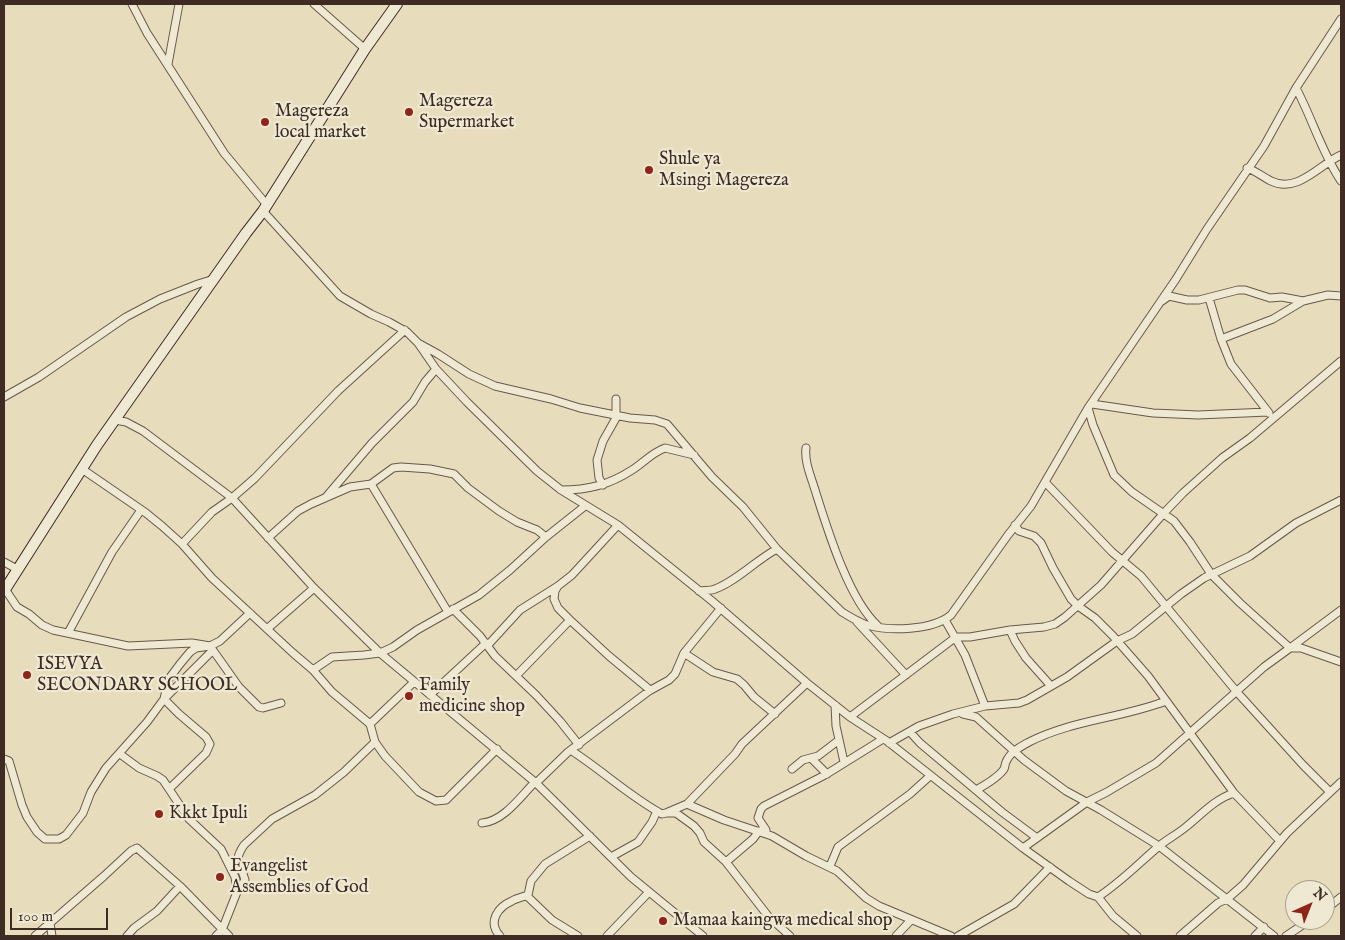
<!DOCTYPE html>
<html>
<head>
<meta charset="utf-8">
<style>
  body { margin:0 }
  #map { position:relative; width:1345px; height:940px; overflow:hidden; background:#e7ddbd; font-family:"IM FELL English",serif }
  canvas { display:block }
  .frame { position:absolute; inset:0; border:5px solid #3e2b23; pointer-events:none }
  .north { position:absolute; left:1285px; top:880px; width:50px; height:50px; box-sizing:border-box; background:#efe9d4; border:1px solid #a89d8d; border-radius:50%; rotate:44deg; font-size:14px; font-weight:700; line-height:20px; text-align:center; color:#3e2b23 }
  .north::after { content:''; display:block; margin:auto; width:18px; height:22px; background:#8f2418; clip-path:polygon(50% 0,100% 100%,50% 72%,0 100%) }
  .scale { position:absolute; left:10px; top:908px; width:98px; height:22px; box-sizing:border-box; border:2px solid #3e2b23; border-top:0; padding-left:6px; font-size:15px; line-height:18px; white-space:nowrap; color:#3e2b23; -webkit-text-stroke:4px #efe9d4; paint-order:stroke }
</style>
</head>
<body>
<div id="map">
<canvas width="1345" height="940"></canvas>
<div class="frame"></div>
<div class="north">N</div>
<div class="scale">100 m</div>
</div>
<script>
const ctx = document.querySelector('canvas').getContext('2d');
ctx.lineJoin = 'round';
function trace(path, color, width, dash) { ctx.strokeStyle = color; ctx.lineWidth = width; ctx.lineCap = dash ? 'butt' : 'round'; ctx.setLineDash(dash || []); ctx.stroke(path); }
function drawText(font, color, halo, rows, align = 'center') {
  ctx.font = font + ' "IM FELL English",serif'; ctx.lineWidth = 4.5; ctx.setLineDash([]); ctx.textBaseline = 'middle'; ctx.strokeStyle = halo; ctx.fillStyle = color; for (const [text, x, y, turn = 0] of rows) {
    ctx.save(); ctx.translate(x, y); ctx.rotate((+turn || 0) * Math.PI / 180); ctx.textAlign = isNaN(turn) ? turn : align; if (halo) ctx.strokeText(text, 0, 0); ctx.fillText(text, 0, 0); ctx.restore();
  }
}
const street = new Path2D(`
  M132 4 147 33 224 153 267 205
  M314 4 365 49
  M168 64 179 4
  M1296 88C1312 118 1322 153 1341 181
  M1247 168C1256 171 1263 177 1271 181 1298 194 1320 164 1341 155
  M263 211 340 296 371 314 389 322 407 332 418 343 436 369 467 402 537 471 561 490 618 525 712 601 807 683 850 717 887 741 1023 848 1069 881 1089 894 1098 897 1113 916 1137 936
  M1209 298 1221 339 1231 364 1269 413
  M1162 301 1169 296 1187 300H1199L1238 290H1245L1270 298 1282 297 1303 301
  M1221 339 1273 319 1303 301 1328 295 1341 296
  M418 343 438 354 469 374 495 386 551 399 580 408 630 418 655 420 667 424 712 477 743 507 777 549 842 612C850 617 858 622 867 625 889 631 932 631 951 615L1008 535 1031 506 1088 408 1176 279 1207 229 1264 146 1296 88 1341 19
  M4 397 39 377 126 317 160 299 198 284 214 279
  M1092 404 1153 413 1198 415 1268 412
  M1088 408 1093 425 1114 475 1132 492 1174 521 1190 542 1211 574 1240 603 1290 648 1341 610
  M115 420 126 422 143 431 232 498 314 588 380 653 536 783 631 877 703 936
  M806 448C804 462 812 479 816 493 828 531 849 600 878 626
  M82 469 146 513 162 526 182 544 212 578 293 653 313 670 332 692 370 724 375 742 385 756 419 792 436 801 446 800 497 749
  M1045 482 1112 552 1141 576 1236 691 1303 765 1330 792
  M371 484 448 612
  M603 485 599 478 597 460 603 441 616 418V399
  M561 490C588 490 609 485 632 470 643 463 653 452 665 448L694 455
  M326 497 372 443 413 402 425 382 436 369
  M618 525 572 575 558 586 555 591 554 599 558 608 570 620 609 656 650 690
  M1015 525 1019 531 1034 536 1041 543 1053 568 1071 599 1078 606 1095 618 1113 636 1148 676 1234 793 1280 841
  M268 538 298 511 311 504 350 487 371 484 393 468 401 467 430 469 454 474 468 488 499 511 517 522 537 530 546 537
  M182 544 212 512 232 498 255 478 338 391 405 330
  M4 562 17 569
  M5 589 17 607 29 614 42 625 53 630 128 646 192 643 210 646 239 687 259 707 263 708 281 703
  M699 591C705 590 711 591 715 589 737 581 756 560 777 549
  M453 609 480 636 495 656 536 695 560 721 579 745
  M945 620 965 655 985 706
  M857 622 906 675
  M267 629 314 588
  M1010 630 1015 641 1026 658 1051 686
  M68 633 112 552 141 510
  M488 645 520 610 558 586
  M684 653 713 672 737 679 744 685 754 697 775 714
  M313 670 332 657 364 655 380 653 393 647 417 630 479 595 510 570 546 537 585 506
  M516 676 570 620
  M430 695 486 643
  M835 705 836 726 844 762
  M963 714 976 717 1024 760 1066 791 1101 810 1159 846 1274 936
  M850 717 956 637H970L1010 630 1044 627 1055 624 1065 617 1101 585 1163 514 1183 493 1222 458 1250 438 1341 361
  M370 724 414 682
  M910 732 920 743 1002 812 1037 838
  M889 743 919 726 953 714 985 706 1019 703 1027 700 1067 677 1117 641 1132 634 1181 594 1204 578 1250 556 1296 523 1341 500
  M572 751C603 771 629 796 662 814L666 813 687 804 724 820 772 836 806 856 837 871 866 898 879 906 951 936
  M120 754 139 768 157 776 163 780 189 819 221 849 235 877 237 892
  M811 758 827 774
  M4 759 9 761 22 805 27 817 37 832 45 839H59L66 835 83 813 91 792 106 768 147 722 164 699 168 680 180 664 190 652 196 648 210 646 220 641 250 613
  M792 769 803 760 818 756 839 740
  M536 783 568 752 649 691 669 680 675 674 684 653 721 608
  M169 789 206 753 210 744 206 737 179 714 164 699 212 651
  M976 790C985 785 998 778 1004 769 1005 767 1005 764 1006 762 1010 752 1020 747 1029 742 1072 720 1122 718 1166 701
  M687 804 735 754 742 744 807 683
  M668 813H676L694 826 700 833 704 842 726 862 768 916 790 936
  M482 823C504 821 520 797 535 782
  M766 833V830L758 818 761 809 764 806 825 775 883 739
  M1023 848 1087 802 1107 792 1156 763 1264 667 1290 648H1301L1341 662
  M611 857 638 842 652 822 657 811
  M726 862 753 839 759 831
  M830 866 838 847 910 794 930 776
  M527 896 552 920 578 936
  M1098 897C1121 882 1138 864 1158 847 1167 839 1178 834 1187 826 1202 814 1215 799 1234 793
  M1325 910 1341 897
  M50 923 52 936
  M35 936 104 876 131 851 137 848 180 886 229 936
  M127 936 134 928 157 911 180 886
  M216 936 222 930 237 892 245 880C241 863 232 863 244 845L272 819 315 795 344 772 375 742
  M500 936C487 922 498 907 512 901 517 898 523 897 528 895L531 881 545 864 590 836
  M607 936 649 892
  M896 936 911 920
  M958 936 1014 904 1050 867
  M1180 936 1218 903 1227 899 1243 885 1287 833 1341 782
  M1255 936 1264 927
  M1286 936 1310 920`);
const secondary = new Path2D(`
  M4 591 97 445 246 233 263 211 365 49 397 4`);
trace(street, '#68584a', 9);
trace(secondary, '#3e2b23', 12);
trace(street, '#efe9d4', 7);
trace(secondary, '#efe9d4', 10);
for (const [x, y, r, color] of [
  [409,112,5,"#8f2418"],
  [265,122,5,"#8f2418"],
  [649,170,5,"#8f2418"],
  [27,675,5,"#8f2418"],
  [409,696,5,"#8f2418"],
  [159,814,5,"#8f2418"],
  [220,877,5,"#8f2418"],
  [663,921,5,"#8f2418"]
]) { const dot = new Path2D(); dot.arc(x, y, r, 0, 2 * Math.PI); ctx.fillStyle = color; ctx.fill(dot); trace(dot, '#efe9d4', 2); }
drawText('18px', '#3e2b23', '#efe9d4', [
  ["Magereza",419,102],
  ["Supermarket",419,123],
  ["Magereza",275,112],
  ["local market",275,133],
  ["Shule ya",659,160],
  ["Msingi Magereza",659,181],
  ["ISEVYA",37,665],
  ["SECONDARY SCHOOL",37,686],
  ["Family",419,686],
  ["medicine shop",419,707],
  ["Kkkt Ipuli",169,814],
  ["Evangelist",230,867],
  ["Assemblies of God",230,888],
  ["Mamaa kaingwa medical shop",673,921]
], 'left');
</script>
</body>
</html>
